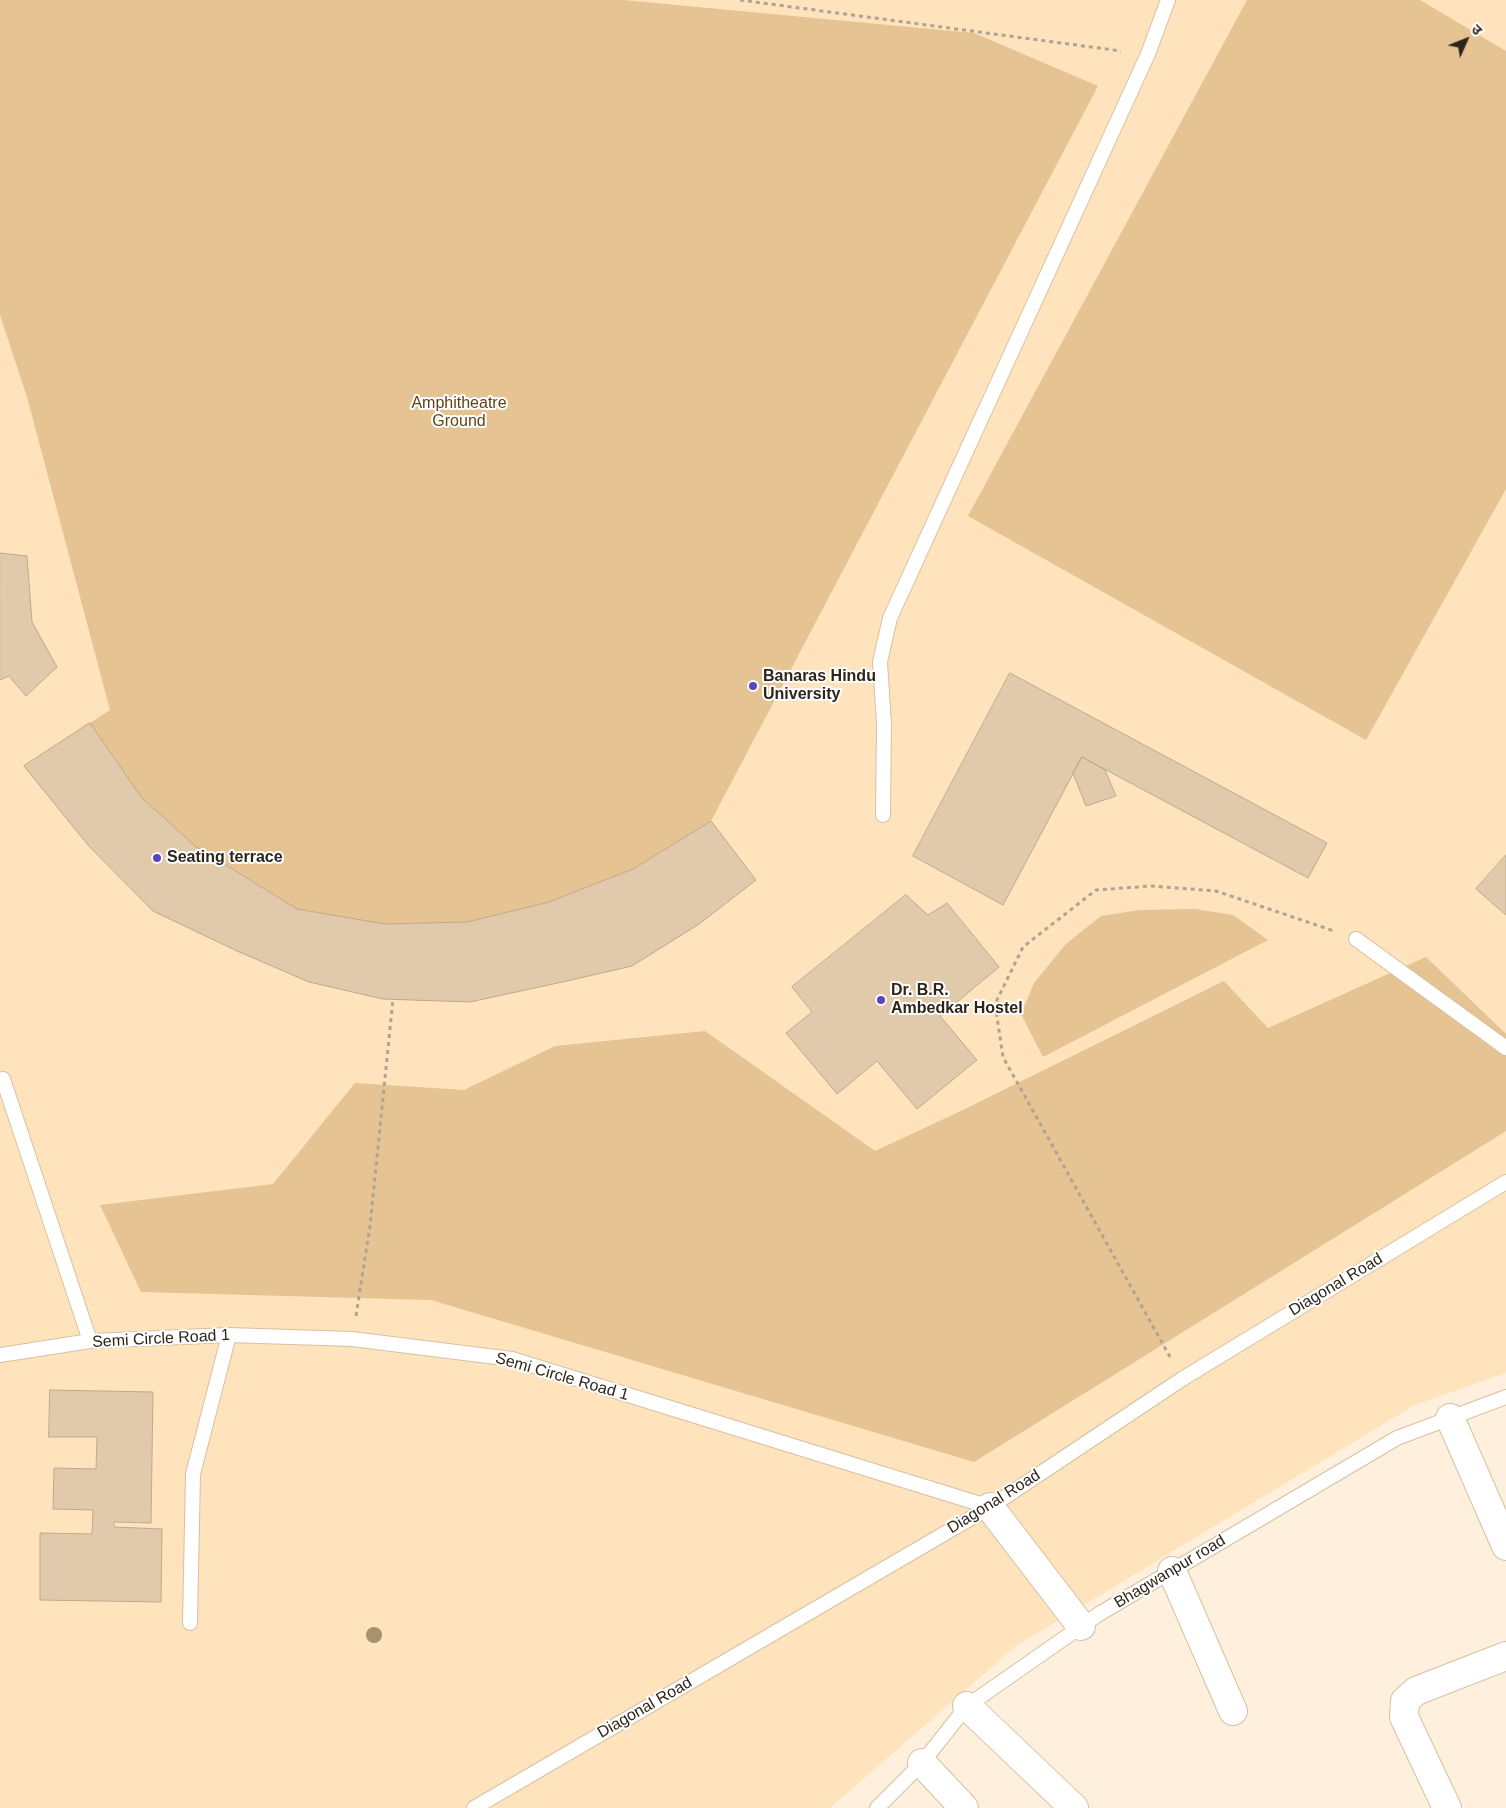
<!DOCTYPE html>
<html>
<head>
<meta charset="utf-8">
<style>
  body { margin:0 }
  #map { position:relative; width:1506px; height:1808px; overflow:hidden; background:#fef0dd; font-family:Helvetica,"Noto Sans Devanagari",sans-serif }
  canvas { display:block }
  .north { position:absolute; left:1441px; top:15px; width:50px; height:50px; -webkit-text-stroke:4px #fff; paint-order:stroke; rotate:46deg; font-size:14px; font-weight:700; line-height:20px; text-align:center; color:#2e2519 }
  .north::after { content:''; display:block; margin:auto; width:18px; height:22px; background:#2e2519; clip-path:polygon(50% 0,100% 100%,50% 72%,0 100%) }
</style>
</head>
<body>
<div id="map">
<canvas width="1506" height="1808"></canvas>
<div class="north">उ</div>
</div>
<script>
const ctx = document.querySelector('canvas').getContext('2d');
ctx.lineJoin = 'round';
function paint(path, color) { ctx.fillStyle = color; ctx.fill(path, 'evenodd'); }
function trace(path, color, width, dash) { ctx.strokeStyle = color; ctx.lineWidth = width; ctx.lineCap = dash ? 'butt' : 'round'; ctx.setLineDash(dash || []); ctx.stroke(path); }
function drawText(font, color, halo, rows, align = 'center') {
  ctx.font = font + ' Helvetica,sans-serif'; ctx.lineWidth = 4; ctx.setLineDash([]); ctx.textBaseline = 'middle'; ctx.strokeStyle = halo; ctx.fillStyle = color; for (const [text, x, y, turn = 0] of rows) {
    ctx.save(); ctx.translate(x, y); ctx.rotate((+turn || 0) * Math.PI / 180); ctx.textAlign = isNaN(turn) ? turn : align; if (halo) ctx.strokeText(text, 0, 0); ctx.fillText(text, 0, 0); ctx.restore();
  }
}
paint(new Path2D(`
  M0 0H1506V1373L1415 1405 1016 1646 830 1808H0Z`), '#ffe3bd');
paint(new Path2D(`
  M0 0H623L974 33 1098 86 711 821 756 880 699 924 632 966 470 1002 383 999 309 982 237 951 153 911 88 845 24 766 110 710 27 397 0 315Z
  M1247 0H1420L1506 51V489L1366 740 968 516Z
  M1195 909 1233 915 1268 940 1043 1057 1021 1014 1034 983 1066 944 1101 916 1140 910Z
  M1426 957 1506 1034V1131L974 1462 431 1300 141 1292 100 1205 273 1184 355 1083 464 1090 555 1046 705 1031 875 1151 963 1110 1224 981 1268 1028Z`), '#e5c392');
const building = new Path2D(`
  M0 553 27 556 32 622 57 667 26 696 9 676 0 680Z
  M1010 673 1327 843 1308 878 1082 757 1003 905 913 856Z
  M90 723 142 798 195 846 297 909 385 924 467 922 549 902 633 869 711 821 756 880 699 924 632 966 567 981 470 1002 383 999 309 982 237 951 153 911 88 845 24 766Z
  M1082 757 1105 770 1116 796 1086 806 1073 773Z
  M1506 855V915L1476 889Z
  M906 895 928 915 947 903 999 967 940 1016 977 1060 917 1109 877 1061 837 1094 786 1033 812 1012 792 987Z
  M50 1390 153 1392 151 1523 114 1522V1527L162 1529 161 1602 40 1600V1533L92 1534 93 1510 53 1509 54 1468 96 1469 97 1437H49Z`);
paint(building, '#e0caab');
trace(building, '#bfaa8c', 1);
const service = new Path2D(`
  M883 815 884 724 880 662 890 618 1148 54 1168 0
  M1356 939 1506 1048
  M3 1079 90 1341
  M0 1355 90 1341 229 1335 352 1339 512 1359 990 1507
  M190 1623 193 1474 229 1335
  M474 1808 990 1507 1182 1379 1506 1182
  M877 1808 922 1763 967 1706 1099 1614 1397 1438 1506 1397`);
const minor = new Path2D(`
  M1450 1418 1506 1546
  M990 1507 1081 1626
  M1172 1571 1233 1711
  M967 1706 1074 1808
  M922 1763 964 1808
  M1447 1808 1404 1717 1405 1701 1416 1691 1506 1656`);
trace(service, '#d6c0a1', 16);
trace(minor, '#d6c0a1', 30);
trace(new Path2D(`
  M740 0 1121 51
  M356 1316 370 1226 393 999
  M1170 1357 1003 1057 995 1004 1023 947 1096 890 1151 886 1216 891 1334 931`), '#afa392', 3, [4, 4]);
trace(service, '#fff', 14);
trace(minor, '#fff', 28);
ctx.fillStyle = '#a7916f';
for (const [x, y] of [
  [374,1635]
]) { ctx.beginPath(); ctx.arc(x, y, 8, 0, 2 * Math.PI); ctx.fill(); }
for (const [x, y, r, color] of [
  [753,686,5,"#5b45bd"],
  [157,858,5,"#5b45bd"],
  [881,1000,5,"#5b45bd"]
]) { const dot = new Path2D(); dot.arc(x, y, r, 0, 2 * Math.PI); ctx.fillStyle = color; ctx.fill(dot); trace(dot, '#fff', 2); }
drawText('16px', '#5f4315', '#fff', [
  ["Amphitheatre",459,404],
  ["Ground",459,422]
]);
drawText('bold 16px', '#2e2519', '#fff', [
  ["Banaras Hindu",763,677],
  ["University",763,695],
  ["Seating terrace",167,858],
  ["Dr. B.R.",891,991],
  ["Ambedkar Hostel",891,1009]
], 'left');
drawText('16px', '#2e2519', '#fff', [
  ["Diagonal Road",1336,1285,-31],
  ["Semi Circle Road 1",161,1339,-3],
  ["Semi Circle Road 1",562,1377,16],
  ["Diagonal Road",994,1502,-32],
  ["Bhagwanpur road",1170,1572,-31],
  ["Diagonal Road",645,1708,-30]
]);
</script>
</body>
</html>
